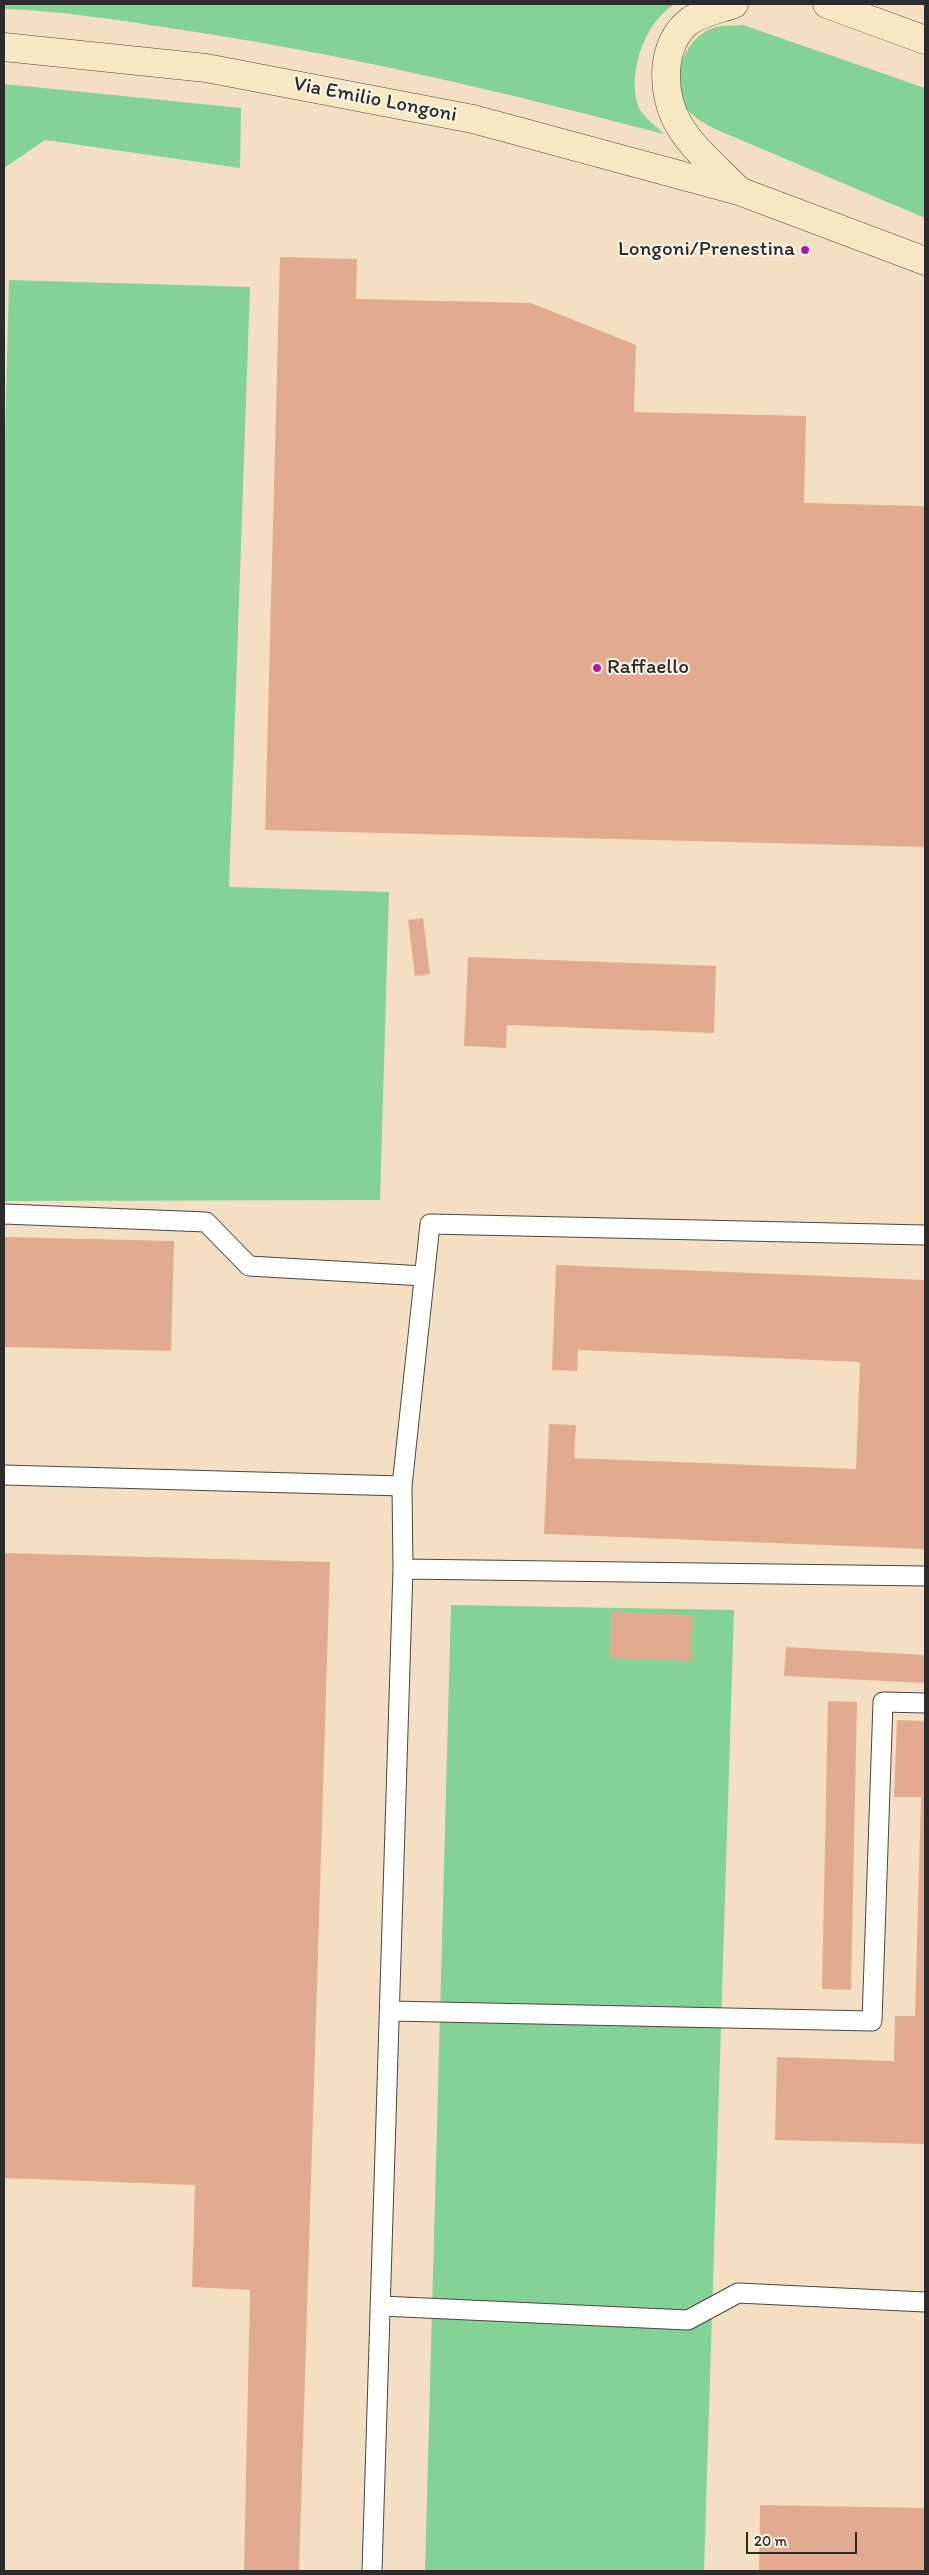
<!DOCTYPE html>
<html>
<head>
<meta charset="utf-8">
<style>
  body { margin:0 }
  #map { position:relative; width:929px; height:2575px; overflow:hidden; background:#f5dfc2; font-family:Itim,sans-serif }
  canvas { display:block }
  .frame { position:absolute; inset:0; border:5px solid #2b2b2b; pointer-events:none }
  .scale { position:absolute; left:746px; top:2532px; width:111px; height:22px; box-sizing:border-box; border:2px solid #2b2b2b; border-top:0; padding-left:6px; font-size:15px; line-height:18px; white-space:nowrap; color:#2b2b2b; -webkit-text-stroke:4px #fcf5e5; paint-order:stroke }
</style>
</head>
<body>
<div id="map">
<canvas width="929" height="2575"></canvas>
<div class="frame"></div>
<div class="scale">20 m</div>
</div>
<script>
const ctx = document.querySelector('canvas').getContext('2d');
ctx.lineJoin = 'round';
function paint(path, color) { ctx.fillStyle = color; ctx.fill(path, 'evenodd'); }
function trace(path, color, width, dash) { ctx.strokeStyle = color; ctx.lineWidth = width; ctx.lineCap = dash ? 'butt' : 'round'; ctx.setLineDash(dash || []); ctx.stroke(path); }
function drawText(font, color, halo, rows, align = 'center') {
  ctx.font = font + ' Itim,sans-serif'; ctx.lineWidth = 4; ctx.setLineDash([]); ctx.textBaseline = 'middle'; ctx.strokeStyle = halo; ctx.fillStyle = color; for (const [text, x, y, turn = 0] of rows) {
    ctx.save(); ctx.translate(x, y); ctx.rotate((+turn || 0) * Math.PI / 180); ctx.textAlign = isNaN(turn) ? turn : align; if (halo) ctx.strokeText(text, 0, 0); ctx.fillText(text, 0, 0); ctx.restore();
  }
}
paint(new Path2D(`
  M4 4H675C645 21 627 73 638 106 642 116 657 127 664 134 503 92 341 53 176 29 119 20 62 11 4 9Z
  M743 25 925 88V218L715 129C702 122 690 116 683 102 670 76 686 35 716 27 724 25 734 26 743 25Z
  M4 84 241 108 240 168 45 140 4 168Z
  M9 280 250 287 229 887 389 892 380 1200 4 1201V480Z
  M451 1605 734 1610 704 2571H425Z`), '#82d394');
paint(new Path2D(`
  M280 257 357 259 356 299 531 303 636 345 634 412 806 416 804 503 925 506V847L265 830Z
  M423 918 430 974 415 976 408 920Z
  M468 957 716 966 714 1033 507 1025 506 1048 464 1046Z
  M4 1237 174 1241 171 1351 4 1347Z
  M556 1265 925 1280V1549L544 1534 549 1424 576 1425 574 1458 856 1469 860 1362 578 1350 577 1371 552 1370Z
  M4 1553 330 1562 299 2571H244L250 2290 192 2287 195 2185 4 2178Z
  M611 1612 693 1615 691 1661 610 1658Z
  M786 1647 925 1655V1683L784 1676Z
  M828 1701 857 1702 851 1990 822 1989Z
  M897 1720 925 1721V2144L775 2140 777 2057 894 2061 895 2016H915L921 1797H894Z
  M760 2505 925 2508V2571H759Z`), '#e2ab90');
const lane = new Path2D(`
  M4 1214 206 1222 249 1266 424 1276
  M925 1235 430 1224 402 1486 403 1569 925 1576
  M4 1475 402 1486
  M390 2011 872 2021 883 1702 925 1703
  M381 2306 688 2320 738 2293 925 2302
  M372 2571 403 1569`);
const secondary = new Path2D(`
  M734 4C720 9 704 12 691 20 659 43 661 94 679 125 693 149 719 170 738 190
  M827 4 925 40
  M4 47 206 68 473 119 739 191 925 261`);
trace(lane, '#494642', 21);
trace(secondary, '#494642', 29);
trace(lane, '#fff', 19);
trace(secondary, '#f8e7c3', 28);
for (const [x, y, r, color] of [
  [805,250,5,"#b5179e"],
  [597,668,5,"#b5179e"]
]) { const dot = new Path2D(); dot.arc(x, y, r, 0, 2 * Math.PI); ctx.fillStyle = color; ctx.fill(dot); trace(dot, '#fcf5e5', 2); }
drawText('21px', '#2b2b2b', '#fcf5e5', [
  ["Via Emilio Longoni",375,100,11]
]);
drawText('21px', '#2b2b2b', '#fcf5e5', [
  ["Longoni/Prenestina",795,250],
  ["Raffaello",607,668,"left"]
], 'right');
</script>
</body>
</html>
